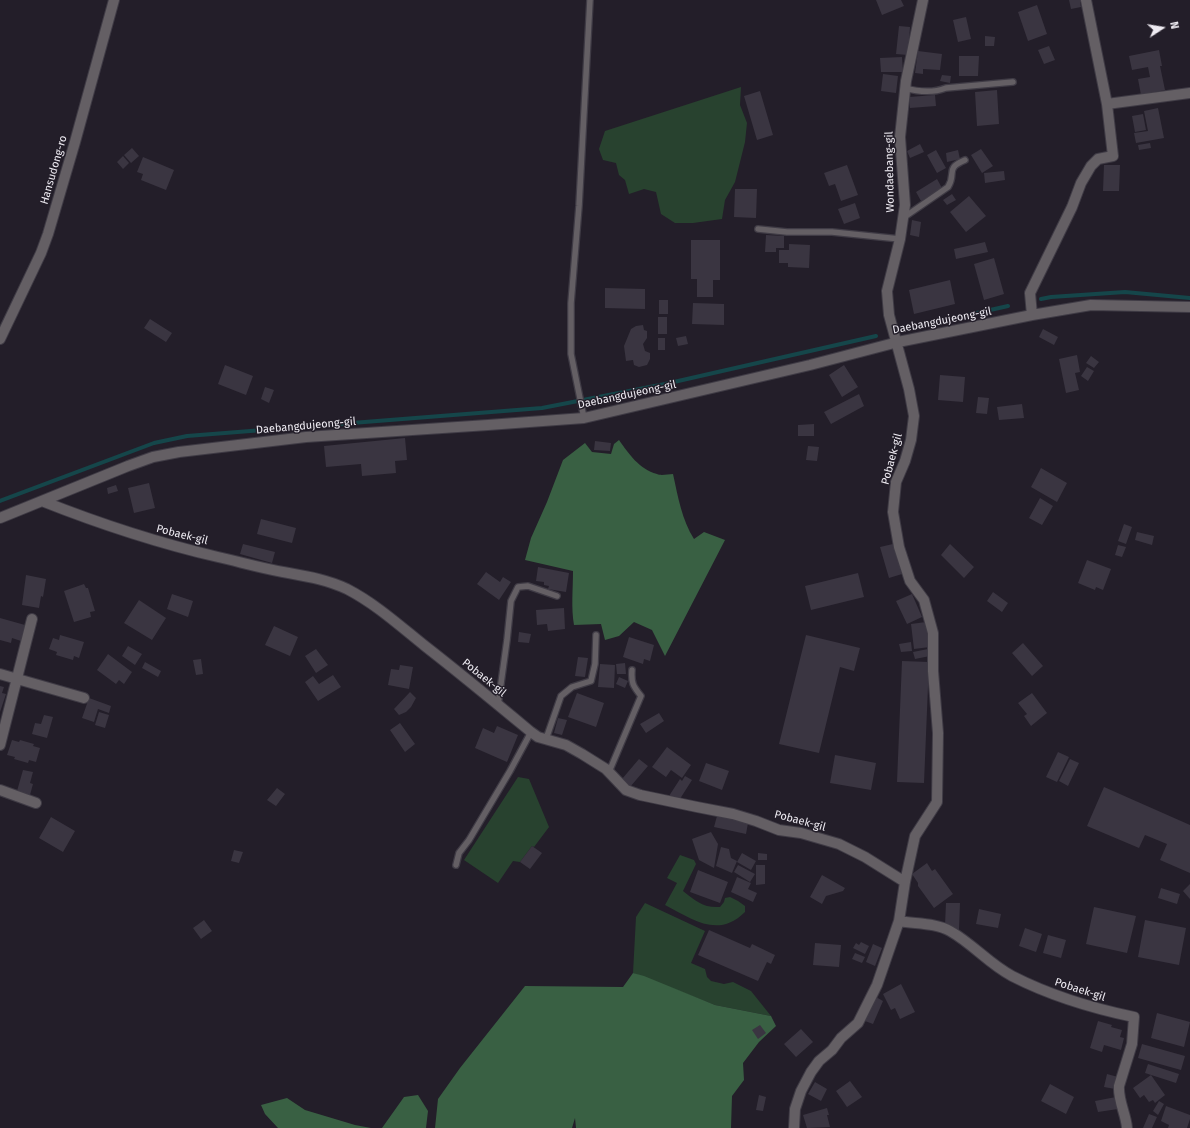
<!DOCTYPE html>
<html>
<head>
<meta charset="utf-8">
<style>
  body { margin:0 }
  #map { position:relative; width:1190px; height:1128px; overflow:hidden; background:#231e29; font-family:"Fira Sans",sans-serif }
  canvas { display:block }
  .north { position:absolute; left:1142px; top:8px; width:40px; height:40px; -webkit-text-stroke:3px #231e29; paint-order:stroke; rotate:78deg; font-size:11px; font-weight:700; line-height:16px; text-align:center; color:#eeebf2 }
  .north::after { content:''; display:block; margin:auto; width:14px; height:18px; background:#eeebf2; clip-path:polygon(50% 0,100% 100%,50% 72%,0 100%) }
</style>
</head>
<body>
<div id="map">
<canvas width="1190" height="1128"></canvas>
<div class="north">N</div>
</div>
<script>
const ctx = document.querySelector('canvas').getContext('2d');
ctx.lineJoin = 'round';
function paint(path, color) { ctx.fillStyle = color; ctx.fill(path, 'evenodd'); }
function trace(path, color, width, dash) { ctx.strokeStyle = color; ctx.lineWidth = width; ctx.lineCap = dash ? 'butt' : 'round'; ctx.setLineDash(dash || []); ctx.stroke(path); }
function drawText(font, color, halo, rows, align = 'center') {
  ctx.font = font + ' "Fira Sans",sans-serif'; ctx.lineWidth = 3; ctx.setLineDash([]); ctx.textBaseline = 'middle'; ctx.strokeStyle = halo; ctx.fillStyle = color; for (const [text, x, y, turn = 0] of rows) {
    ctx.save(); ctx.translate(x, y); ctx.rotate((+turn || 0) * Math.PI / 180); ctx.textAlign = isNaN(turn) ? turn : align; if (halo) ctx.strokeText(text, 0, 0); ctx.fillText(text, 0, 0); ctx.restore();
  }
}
paint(new Path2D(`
  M741 87 740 105 747 123 745 142 735 182 725 200 722 219 693 223H675L661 214 656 192 644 189 629 194 625 180 619 175 616 163 603 160 599 149 605 131Z
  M518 777 529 779 549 827 534 847 532 846 520 862 513 861 498 883 464 860Z
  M680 855 694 860 696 864 683 891C696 901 703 908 720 907L724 902 725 898 730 897 738 901 745 906V912C718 939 692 919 665 905L677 883 667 878Z
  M645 903 705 931 691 963 705 969 707 977 711 981 724 984 733 982 751 991 771 1016 715 1005 633 973 636 917Z`), '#28422f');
paint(new Path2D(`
  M619 440C629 454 639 469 657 474 661 476 668 474 673 474 678 497 682 520 694 539L704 532 725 540 665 656 652 630 634 622 619 636 605 640 601 624 574 625C571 608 573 589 573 571L525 560 531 538 547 502 563 460 585 443 592 452 611 454 614 444Z
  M633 973 644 976 715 1005 771 1016 776 1026 759 1042 743 1063 744 1080 732 1096 731 1128H576L575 1118 572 1128H435L438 1099 460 1068 525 986 623 987Z
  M418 1095 428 1111 426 1128H382L404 1097Z
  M287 1098 305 1110 355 1125 371 1128H278L265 1114 261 1105Z`), '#396043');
trace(new Path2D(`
  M1041 299 1051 297 1125 292 1190 298
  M901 330 1008 306
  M0 501 154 443 187 436 542 408 665 384 876 336`), '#15464a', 4);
paint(new Path2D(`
  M876 0H901L904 6 882 15Z
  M1069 0H1082L1083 1 1080 2 1081 7 1071 9Z
  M1037 5 1047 34 1028 41 1018 12Z
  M966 17 971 39 958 42 953 20Z
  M899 26 910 27 908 55 896 54Z
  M985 36 995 37 994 46H985Z
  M1049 46 1055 60 1044 64 1038 50Z
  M1159 50 1162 66H1160L1165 90 1141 95 1138 79 1150 77 1148 67 1132 70 1129 56Z
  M918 51 942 54 940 70 923 69V74L915 73Z
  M959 56H979L978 76H959Z
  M902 57 903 72H881L880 58Z
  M883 74 898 76 896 93 881 91Z
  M942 75 951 76 950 83 940 81Z
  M997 90 999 124 977 126 975 92Z
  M760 91 773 135 757 140 744 96Z
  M935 95 936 106 910 108 909 97Z
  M1158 108 1164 138 1136 143 1134 133 1148 131 1144 111Z
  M1143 114 1146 130 1135 132 1132 116Z
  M1150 143 1151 148 1139 150 1138 145Z
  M920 144 924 152 910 158 907 151Z
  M132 148 139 156 131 163 124 155Z
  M981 149 993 166 982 173 971 155Z
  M936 150 946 168 937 173 927 155Z
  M958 150 960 159 947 162 946 153Z
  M123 156 129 163 123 169 117 162Z
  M143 157 174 170 166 190 141 180 143 174 137 172Z
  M847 165 858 195 841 201 835 184 829 186 824 173Z
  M1104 165H1120L1119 191H1103Z
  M1004 171 1005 180 985 183 984 173Z
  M937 179 942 188 921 201 916 192Z
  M735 189H757L756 218 734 217Z
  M952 194 956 200 947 205 943 200Z
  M969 196 986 216 966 232 950 212Z
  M855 203 860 218 844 224 838 209Z
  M912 220 921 222 919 237 910 235Z
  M766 235 784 236V248H776V252H765Z
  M691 240H720V280H713V297H697V279H691Z
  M985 242 988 252 956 259 954 249Z
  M789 244 810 245 809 268 788 267V263H779V250H789Z
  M994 258 1004 294 984 300 974 264Z
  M950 280 955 304 914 314 909 290Z
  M605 288 645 289V309L605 308Z
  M659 300H668V314H659Z
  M693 303 724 304V325L692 324Z
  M658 317H667V334H658Z
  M150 319 172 333 166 342 144 328Z
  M643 325 644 330 647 331V338L643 344 645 351 650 353V359L647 365 639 367 634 365 633 360 626 361 624 346 631 329 636 326Z
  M1043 329 1058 337 1054 345 1039 337Z
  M686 336 688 344 678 346 676 338Z
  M658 338H665V350H658Z
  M1077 355 1080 372 1075 373 1079 390 1066 393 1059 359Z
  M1091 356 1099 362 1094 368 1086 363Z
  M225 365 253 376 246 395 218 384Z
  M844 365 858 387 842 397 829 375Z
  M1087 367 1094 371 1088 381 1081 376Z
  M940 375 965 377 963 402 938 400Z
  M265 387 274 390 269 403 261 399Z
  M859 394 864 406 831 424 824 412Z
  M978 397 989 398 987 414 976 413Z
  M1022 404 1024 418 999 420 997 407Z
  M814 424V436H798V425Z
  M405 438 407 460 395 461 396 473 362 476 361 464 326 467 324 446Z
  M595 441 611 443 610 451 594 450Z
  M808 446 819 447 817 461 806 460Z
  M1041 468 1067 483 1057 502 1031 487Z
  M149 483 155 508 134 513 128 488Z
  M116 485 118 491 108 494 107 488Z
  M1040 498 1053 506 1042 525 1029 518Z
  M261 519 296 528 292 543 257 534Z
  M1124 524 1132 527 1126 544 1118 541Z
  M1137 532 1154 536 1152 545 1135 540Z
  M243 544 275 552 272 563 240 554Z
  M893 544 902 574 889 578 880 547Z
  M950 544 974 567 964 578 941 555Z
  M1118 545 1126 547 1122 557 1115 555Z
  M1087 560 1111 569 1103 590 1096 587 1095 590 1078 583Z
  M538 567 569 573 566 592 548 589 549 586 544 585V582L536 581Z
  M486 572 500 582 503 577 511 582 499 600 477 584Z
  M858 573 864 597 811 610 805 586Z
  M26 575 46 579 43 597 41 596 39 608 22 605Z
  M84 584 86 588H88L95 611 90 612 91 617 74 622 64 591Z
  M993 592 1008 603 1002 612 987 601Z
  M172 594 193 601 188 617 167 609Z
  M912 594 922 617 907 624 896 601Z
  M139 600 166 618 152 640 124 623Z
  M564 608 565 629 548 631 547 624 537 625 536 610Z
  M0 618 25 625 21 641 12 638 11 643 0 640Z
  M926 622 930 647 914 649 911 624Z
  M274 626 298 637 290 656 265 645Z
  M519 632 531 634 529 643 518 642Z
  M60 635 84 642 79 658 74 656 73 660 56 655 57 652 49 649 53 638 59 640Z
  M806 635 860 648 854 671 840 667 819 753 779 744Z
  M629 637 654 645 650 661 644 659 643 664 623 657Z
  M911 642 912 651 901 652 899 644Z
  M1023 643 1043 666 1032 676 1012 653Z
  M128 646 142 654 135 665 122 656Z
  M316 649 328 665 316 673 305 656Z
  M928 649 930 656 915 659 913 652Z
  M108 654 132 672 124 684 119 680 116 684 97 670Z
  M578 657 588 658 585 677 575 676Z
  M201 659 203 674 196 675 193 660Z
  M902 661 929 662 924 783 897 782Z
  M145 662 161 671 158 677 142 668Z
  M625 663 626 674H617L616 664Z
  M600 664 615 665 614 688 598 687Z
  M400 665 413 667 409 689 388 685 391 669 399 670Z
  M333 675 341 687 318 701 305 682 313 676 319 684Z
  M619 677 628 681 625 688 616 684Z
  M0 686 4 687 2 693 6 694 0 712Z
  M410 692 416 698 411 707 406 712 399 715 394 709Z
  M577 693 604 703 596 727 568 717Z
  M1032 693 1047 713 1031 726 1024 716 1027 714 1018 703Z
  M89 698 111 706 109 713 98 709 94 722 82 718Z
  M99 712 109 715 105 728 95 725Z
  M659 713 664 721 646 733 640 724Z
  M44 715 53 717 47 738 32 734 35 723 41 724Z
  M558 718 567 720 562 735 554 733Z
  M400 723 415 744 405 752 390 730Z
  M497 726 518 735 507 762 475 748 483 728 494 733Z
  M12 740 19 742 20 740 34 744 33 746 40 748 36 762 29 760 28 763 14 759 15 757 7 755Z
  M667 747 691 765 682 778 671 770 666 777 652 767Z
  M1058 752 1069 757 1057 782 1046 777Z
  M835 755 876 763 871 790 830 783Z
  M639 759 648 766 630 787 622 779Z
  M1070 759 1079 763 1068 786 1059 781Z
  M706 763 729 771 722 790 699 781Z
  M23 770 33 772 30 783 33 784 30 795 17 791Z
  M685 776 692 780 678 802 669 796 680 779 682 781Z
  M1104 787 1190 825V873L1160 860 1167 844 1145 835 1139 848 1087 826Z
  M277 788 285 794 276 806 267 800Z
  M717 816 748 823 746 834 714 827Z
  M51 817 75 831 63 852 39 838Z
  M711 832 718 844 714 868 699 860 692 839Z
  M532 846 542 853 530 869 520 862Z
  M721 847 729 849 731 858 737 861 732 873 716 866Z
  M234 850 243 852 239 863 231 861Z
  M742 853 756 861 751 870 737 862Z
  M758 853 767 854V860H758Z
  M927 863 932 871 935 869 953 894 934 908 918 886V883L912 874Z
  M738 865 755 874 750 882 734 872Z
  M756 865H765V884L756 885Z
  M698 870 728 882 720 903 690 892Z
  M822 875 845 888 843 891 826 896 822 904 810 897Z
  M737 877 751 883 748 889 757 893 753 902 731 892Z
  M1190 884V899L1183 891Z
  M1161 888 1180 894 1177 904 1158 898Z
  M946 903H960L959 930 945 925Z
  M1094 907 1136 916 1127 953 1086 944Z
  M979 909 1001 914 998 928 976 924Z
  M204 920 212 931 201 939 193 928Z
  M1145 920 1186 928 1179 965 1138 957Z
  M1025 928 1042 934 1036 952 1019 946Z
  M709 930 750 948 752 944 775 955 771 964 767 962 758 981 698 955Z
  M1048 935 1066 940 1061 958 1043 953Z
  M861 942 869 946 865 954 853 948 856 943 859 945Z
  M815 943 841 945 839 967 813 965Z
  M873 944 882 948 875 966 866 962Z
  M855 953 865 957 862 963 852 959Z
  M901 984 915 1012 900 1019 895 1008 891 1010 883 994Z
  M876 997 883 1001 873 1024 865 1021Z
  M1157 1013 1190 1022 1184 1047 1151 1038Z
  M1098 1021 1112 1025 1111 1027 1122 1030 1120 1037 1124 1038 1121 1050 1104 1045 1102 1052 1090 1048Z
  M760 1025 766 1033 758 1039 752 1030Z
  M801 1029 813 1042 796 1057 784 1044Z
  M1142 1044 1185 1056 1181 1070 1138 1058Z
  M1148 1064 1179 1074 1176 1083 1145 1073Z
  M1107 1074 1118 1077 1115 1089 1104 1087Z
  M1151 1075 1165 1095 1155 1103 1153 1100 1149 1102 1144 1095 1140 1098 1133 1088Z
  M850 1081 862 1097 847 1107 836 1091Z
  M815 1082 827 1089 821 1101 808 1094Z
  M1050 1084 1074 1097 1066 1114 1041 1101Z
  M759 1095 766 1097 763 1111 756 1110Z
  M1116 1097 1118 1109 1098 1112 1095 1101Z
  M1159 1101 1164 1104 1158 1115 1153 1111Z
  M1166 1106 1190 1115V1119L1187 1128H1168L1169 1125 1161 1121Z
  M827 1108 829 1115H827L830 1127 807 1128 803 1115Z
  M1149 1114 1157 1117 1152 1128H1143Z`), '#3a3541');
const service = new Path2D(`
  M905 88C919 92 933 93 946 88L1013 82
  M903 218 948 187C957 173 944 169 965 160
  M758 229 787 232H832L900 239
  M584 418 571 354V303L579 206 590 0
  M498 705 507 640 511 601 518 587 528 586 557 596
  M546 739 561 696 572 687 591 681 595 664 596 635
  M609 772 641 696C633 686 631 683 632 670
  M456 865 459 853 469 840 510 771 531 732`);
const minor = new Path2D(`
  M1107 104 1190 93
  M1032 315 1030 293 1072 207 1081 183 1091 166 1098 159 1113 156 1107 104 1086 0
  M42 501C100 524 158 543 218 557 240 562 261 568 283 572 305 576 326 579 347 589 376 604 400 626 425 646 461 674 496 703 531 732L538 737 566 745 582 754 606 769 626 790 640 795 697 807 733 814 756 821 779 830 801 833 839 844 865 857 905 882
  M0 518 128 466 153 457 179 452 306 437 488 425 584 418 810 365 898 342 1032 315 1091 305 1190 307
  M0 674 84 698
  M0 745 32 619
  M0 790 36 803
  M899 921C916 924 936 923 950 931 973 944 989 964 1012 976 1051 996 1091 1008 1134 1017L1132 1044 1119 1086C1118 1101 1126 1114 1127 1128
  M794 1128 795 1109 801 1091 811 1072 819 1061 832 1050 841 1038 858 1023 877 985 899 921 905 882 915 836 937 802 938 733 933 671V633L924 600 910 581 899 547 893 512 896 482 905 461 911 440 914 416 909 389 889 315 887 291 900 239 905 205 900 137 906 81 923 0`);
const tertiary = new Path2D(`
  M0 339 41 253 48 234 75 142 114 0`);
trace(service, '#3f3b45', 8);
trace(minor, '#3f3b45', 12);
trace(tertiary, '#3f3b45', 12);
trace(service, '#645f64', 5.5);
trace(minor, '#645f64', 10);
trace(tertiary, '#645f64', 10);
drawText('11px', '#eeebf2', '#231e29', [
  ["Hansudong-ro",54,170,-74],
  ["Wondaebang-gil",890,172,-91],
  ["Daebangdujeong-gil",942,321,-11],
  ["Daebangdujeong-gil",627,395,-12],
  ["Daebangdujeong-gil",306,426,-5],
  ["Pobaek-gil",892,459,-75],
  ["Pobaek-gil",182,535,14],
  ["Pobaek-gil",484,678,39],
  ["Pobaek-gil",800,821,15],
  ["Pobaek-gil",1080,990,18]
]);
</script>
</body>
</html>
